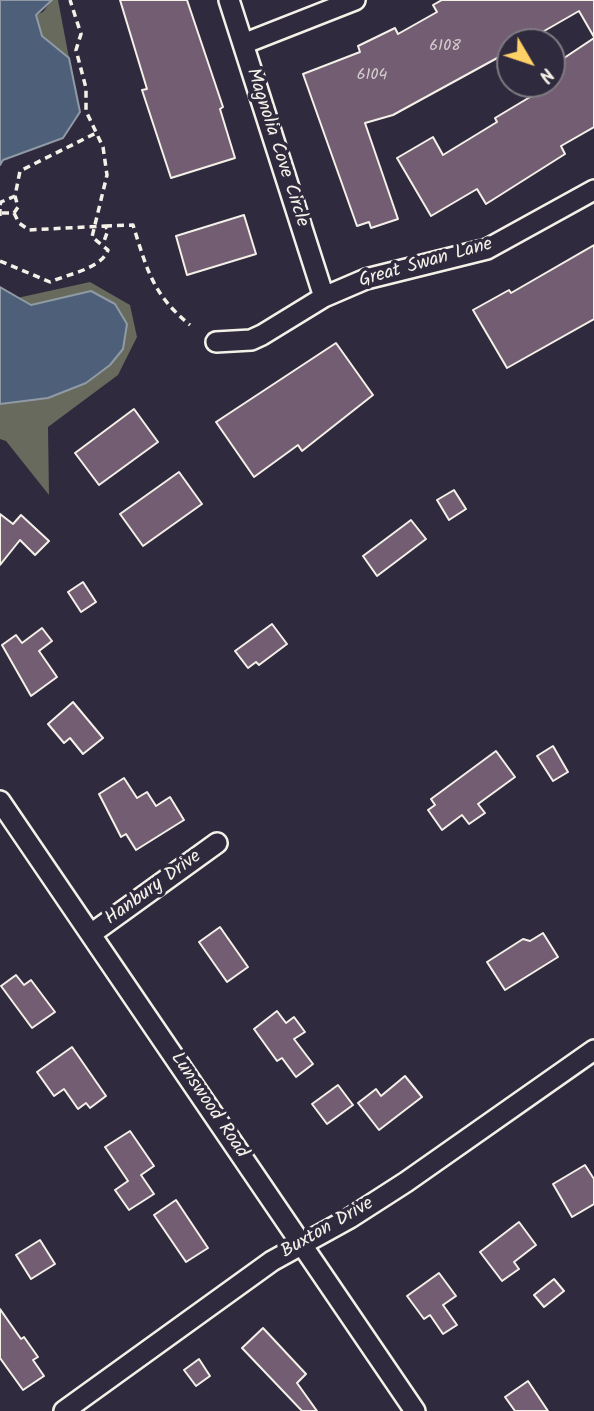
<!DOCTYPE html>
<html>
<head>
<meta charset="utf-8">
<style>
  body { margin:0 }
  #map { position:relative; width:594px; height:1411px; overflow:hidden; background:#2f2a3d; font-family:Kalam,sans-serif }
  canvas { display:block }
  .north { position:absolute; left:496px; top:28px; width:70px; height:70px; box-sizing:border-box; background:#2f2a3d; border:2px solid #7e7a81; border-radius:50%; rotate:129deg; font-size:19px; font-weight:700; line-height:28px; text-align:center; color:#f4f1e8 }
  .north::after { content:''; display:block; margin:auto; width:24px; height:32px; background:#ffd166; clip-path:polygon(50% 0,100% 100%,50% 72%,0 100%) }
</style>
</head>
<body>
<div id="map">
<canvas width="594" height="1411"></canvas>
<div class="north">N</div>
</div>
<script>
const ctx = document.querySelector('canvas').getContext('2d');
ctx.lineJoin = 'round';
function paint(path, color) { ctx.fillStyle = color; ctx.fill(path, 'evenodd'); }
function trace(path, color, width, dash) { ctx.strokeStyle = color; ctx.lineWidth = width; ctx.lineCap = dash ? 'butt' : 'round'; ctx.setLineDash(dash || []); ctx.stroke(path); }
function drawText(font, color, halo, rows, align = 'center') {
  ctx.font = font + ' Kalam,sans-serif'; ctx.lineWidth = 7; ctx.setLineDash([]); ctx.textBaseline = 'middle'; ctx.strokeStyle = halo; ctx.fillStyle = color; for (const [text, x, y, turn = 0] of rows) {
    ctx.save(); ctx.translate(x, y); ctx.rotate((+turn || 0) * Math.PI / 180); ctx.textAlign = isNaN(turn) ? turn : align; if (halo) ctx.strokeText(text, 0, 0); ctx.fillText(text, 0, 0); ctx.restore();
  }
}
paint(new Path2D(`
  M52 0H58L69 58 42 36 36 15 43 12Z
  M90 282 130 305 137 337 118 375 48 427 49 495 6 441 0 439V404H5L123 349C128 314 121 307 91 291L31 305 17 298Z`), '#676a5c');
const water = new Path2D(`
  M0 0H52L36 15 42 36 69 58 80 112 63 138 3 160 0 165Z
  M0 287 31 305 91 291 115 304 127 324 123 349 110 365 86 383 48 398 0 404Z`);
paint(water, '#4e6079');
trace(water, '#909aa5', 2);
const building = new Path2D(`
  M120 0H187L223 107 220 109 235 158 171 178 142 90 147 89Z
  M442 0H594V37L579 11 525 42H510V51L393 115 365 123 398 219 371 228 369 222 357 226 303 74 360 52 358 46 395 28 398 34 437 12 433 5Z
  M594 38V127L561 146 565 154 486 204 477 189 431 216 397 158 433 137 443 155 497 122 495 118 540 91 536 84H552V66Z
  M244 215 256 254 187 275 176 236Z
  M594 245V319L507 368 473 310 509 290 511 293Z
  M336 343 373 395 302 451 298 445 254 477 216 422Z
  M134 409 158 442 99 485 75 453Z
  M179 472 202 504 143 546 120 514Z
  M454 490 466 509 449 520 437 500Z
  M0 514 13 524 21 515 49 541 35 555 20 540 0 565Z
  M411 520 426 539 377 576 363 556Z
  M83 582 96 602 81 612 68 592Z
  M272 624 287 644 259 665 256 662 248 668 235 651Z
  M42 628 52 641 39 651 57 677 31 696 2 645 16 635 22 643Z
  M73 702 103 738 83 754 70 738 64 743 48 724Z
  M553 746 568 772 553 781 537 756Z
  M496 751 515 777 478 804 485 813 469 824 462 815 442 830 428 810 435 805 431 799Z
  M124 778 137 798 147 792 156 806 170 797 184 820 136 850 126 834 121 837 99 794Z
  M220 927 248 967 227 982 199 942Z
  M543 933 558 957 505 990 487 962 523 939 530 941Z
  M16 975 24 985 31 980 55 1012 32 1028 1 986Z
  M277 1011 286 1023 294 1017 305 1032 294 1039 313 1064 296 1077 282 1058 277 1061 254 1029Z
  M72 1047 106 1096 90 1108 86 1103 78 1109 64 1089 54 1096 37 1072Z
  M405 1076 422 1097 379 1130 358 1103 376 1089 381 1096Z
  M338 1085 353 1105 327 1124 312 1104Z
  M130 1131 154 1166 141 1175 154 1194 129 1210 115 1190 128 1181 105 1147Z
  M585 1165 594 1179V1204L572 1217 553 1184Z
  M176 1200 208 1248 186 1262 154 1215Z
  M519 1222 536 1245 514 1262 519 1269 502 1281 480 1252Z
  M40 1240 55 1264 31 1279 16 1255Z
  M439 1273 456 1296 443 1305 457 1325 443 1334 430 1315 424 1319 407 1296Z
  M554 1279 564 1291 544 1307 534 1295Z
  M0 1309 21 1339 24 1337 38 1357 33 1360 44 1376 23 1390 0 1358Z
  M263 1328 306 1374 297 1383 317 1411H302L242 1348Z
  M199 1359 210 1376 196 1386 184 1370Z
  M528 1381 548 1411H515L505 1397Z`);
paint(building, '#735d73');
trace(building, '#f4f1e8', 2);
const minor = new Path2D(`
  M229 0 324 297
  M243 44 355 0
  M216 342 251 340 262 335 324 297 366 279 487 249 594 190
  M0 801 415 1411
  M91 934 217 843
  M64 1411 272 1261 350 1218 406 1182 594 1050`);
trace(minor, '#f4f1e8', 24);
trace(new Path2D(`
  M0 205 1 202 15 196 20 171 96 133
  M0 209V218
  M2 213H14L19 223 29 230 105 226 108 230 103 244
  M14 213 18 207 15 196
  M105 226 133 225C147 269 152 294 190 325
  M0 261 50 282C68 274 101 269 108 250L92 237 107 175 103 147 86 111V88L76 50 81 34 70 0`), '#f4f1e8', 3.5, [7, 5]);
trace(minor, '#2f2a3d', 19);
drawText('16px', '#d4cccb', null, [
  ["6108",445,47],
  ["6104",372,76]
]);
drawText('19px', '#f4f1e8', '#2f2a3d', [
  ["Magnolia Cove Circle",276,148,72],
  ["Great Swan Lane",426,264,-16],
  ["Hanbury Drive",154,889,-36],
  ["Lunswood Road",208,1106,56],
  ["Buxton Drive",328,1229,-30]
]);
</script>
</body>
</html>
